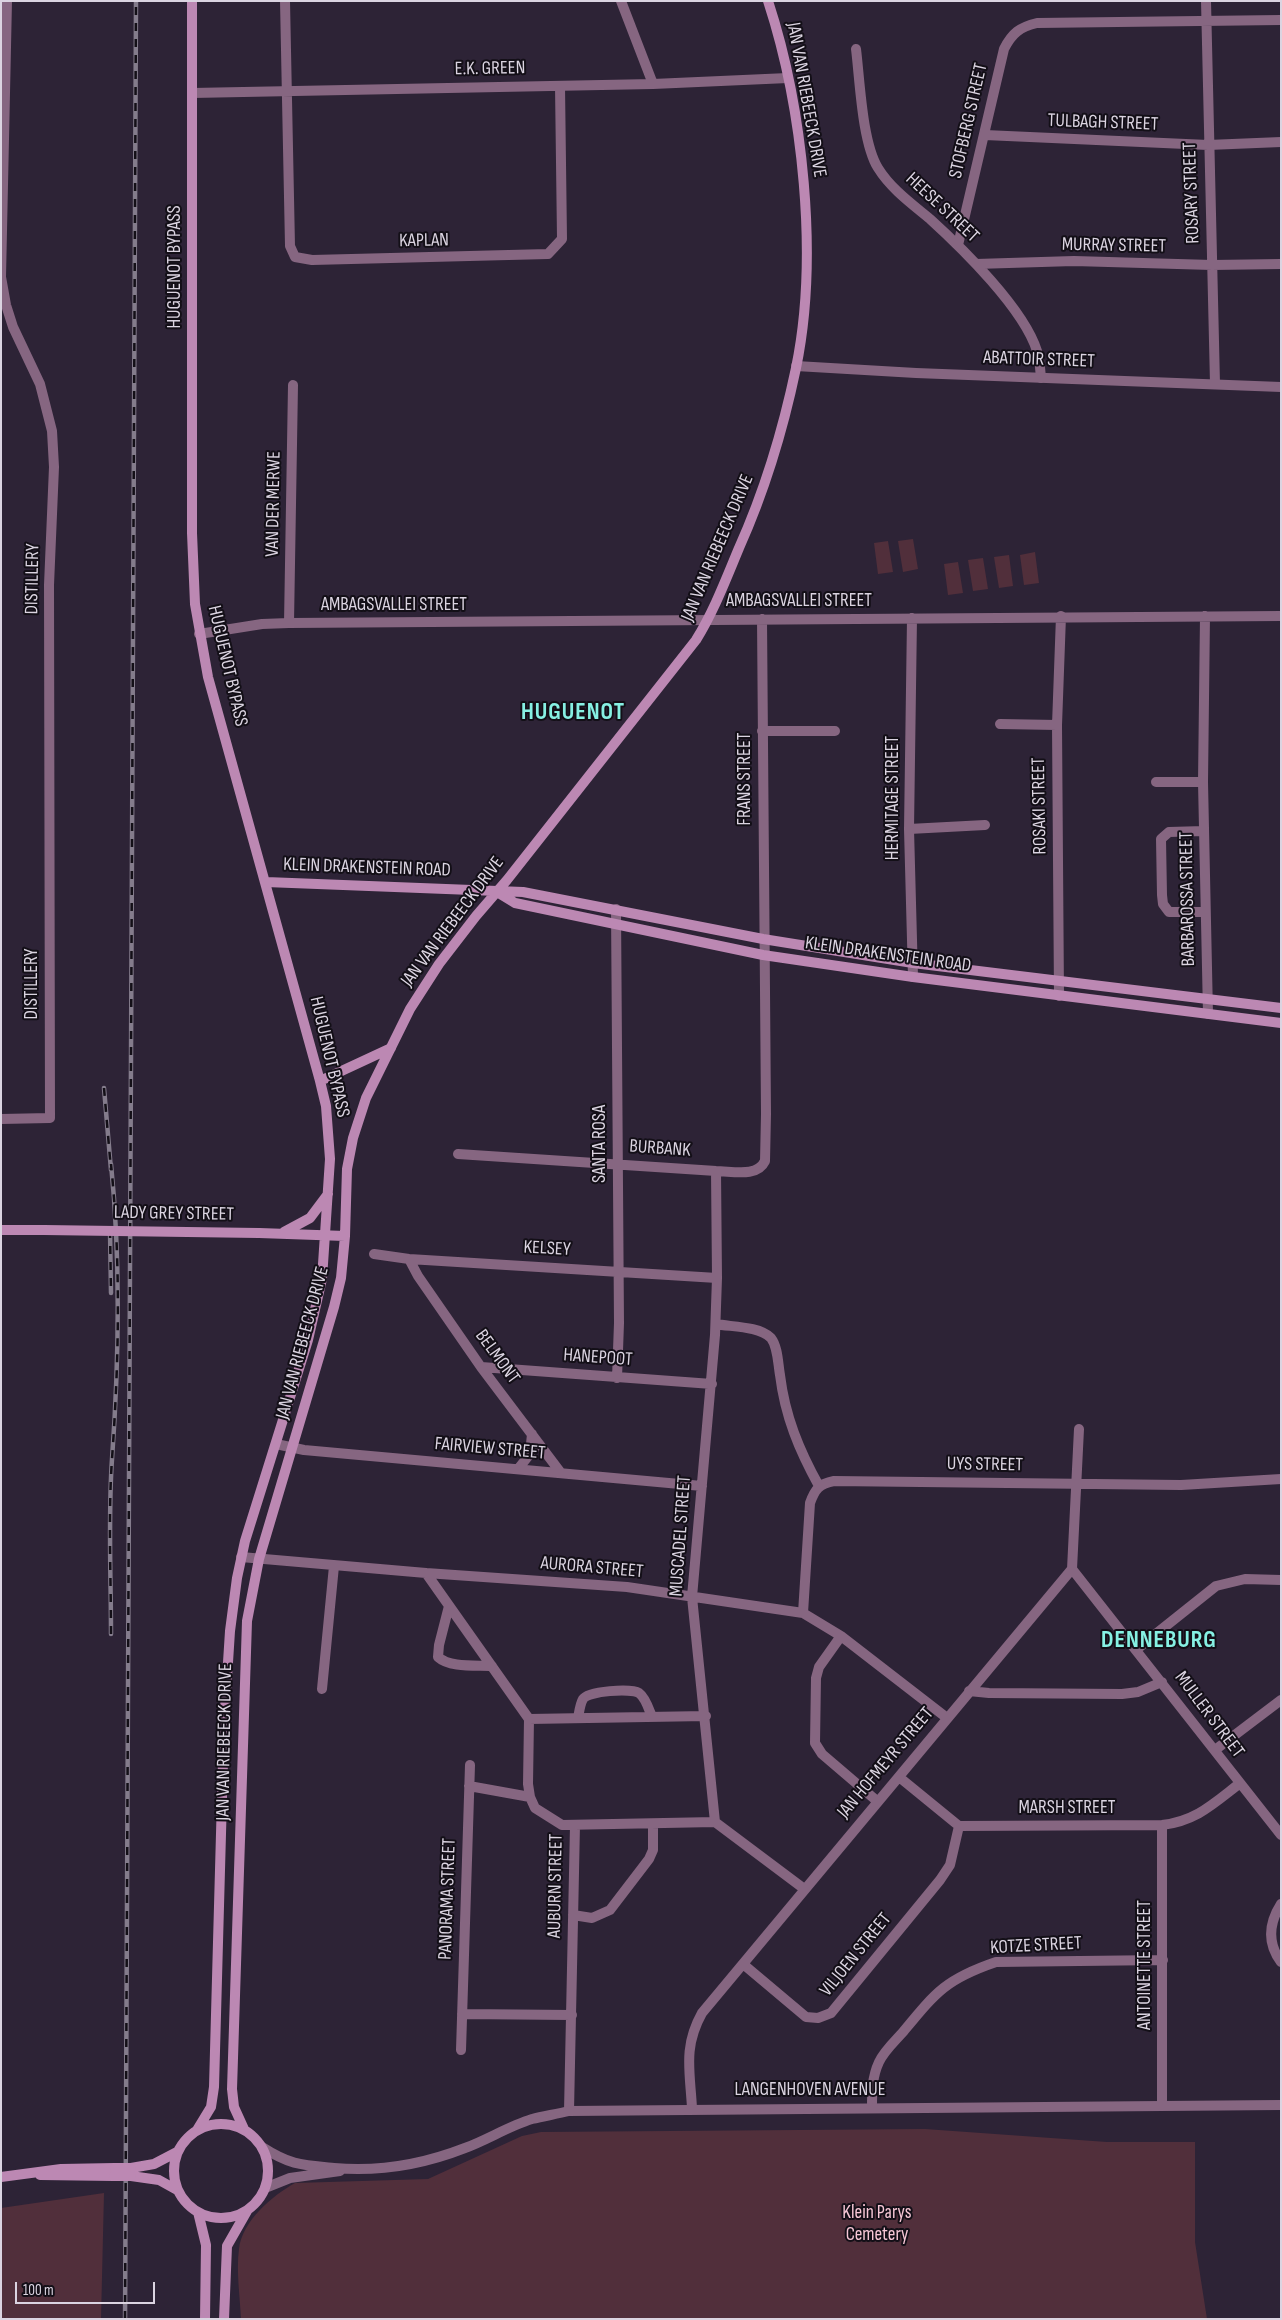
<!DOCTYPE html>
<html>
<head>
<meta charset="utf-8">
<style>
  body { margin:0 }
  #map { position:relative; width:1282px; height:2320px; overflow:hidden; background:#2d2336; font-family:"Sofia Sans Condensed",sans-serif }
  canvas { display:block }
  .frame { position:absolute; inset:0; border:2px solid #dbd4e1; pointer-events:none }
  .scale { position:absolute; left:15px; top:2282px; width:140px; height:22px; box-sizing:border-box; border:2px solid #dbd4e1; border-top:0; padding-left:6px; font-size:15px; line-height:18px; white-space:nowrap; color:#dbd4e1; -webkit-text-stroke:4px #130f17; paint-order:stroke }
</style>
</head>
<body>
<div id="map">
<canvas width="1282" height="2320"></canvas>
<div class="frame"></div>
<div class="scale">100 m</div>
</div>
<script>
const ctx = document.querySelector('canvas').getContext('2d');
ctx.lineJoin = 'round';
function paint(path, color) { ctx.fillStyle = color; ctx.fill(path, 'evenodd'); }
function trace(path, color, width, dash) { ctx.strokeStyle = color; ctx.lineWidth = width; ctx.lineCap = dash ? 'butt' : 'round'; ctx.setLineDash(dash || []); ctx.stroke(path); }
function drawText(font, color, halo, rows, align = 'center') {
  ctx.font = font + ' "Sofia Sans Condensed",sans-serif'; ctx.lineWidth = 4; ctx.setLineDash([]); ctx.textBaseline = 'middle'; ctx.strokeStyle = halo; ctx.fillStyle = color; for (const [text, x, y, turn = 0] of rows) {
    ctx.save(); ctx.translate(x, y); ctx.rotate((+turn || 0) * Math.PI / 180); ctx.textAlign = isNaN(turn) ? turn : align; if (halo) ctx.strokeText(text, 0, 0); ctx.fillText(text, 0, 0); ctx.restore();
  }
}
paint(new Path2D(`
  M913 539 918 569 903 572 898 541Z
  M888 541 893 572 878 574 874 543Z
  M1035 552 1039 583 1024 585 1020 555Z
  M1009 555 1013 586 999 588 994 557Z
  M983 558 988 589 973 591 968 560Z
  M958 562 963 593 948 595 944 564Z
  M925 2129 1107 2142H1195V2242L1207 2319H241C240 2296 236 2271 239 2249 242 2221 272 2196 295 2183L428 2179 522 2136 541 2132Z
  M104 2193 101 2319H1V2208Z`), '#512f3b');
trace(new Path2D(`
  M285 1 290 246 295 257 312 260 548 254 562 239 560 86
  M621 1 653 84
  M1206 1 1215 384
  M856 49C860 81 862 142 878 168 891 189 912 204 930 219 963 249 1024 309 1037 351 1040 360 1040 369 1041 378
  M192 93 653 84 788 78
  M985 135 1208 145 1281 142
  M958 245 1004 49C1012 33 1020 27 1037 23L1281 20
  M976 264 1074 261 1212 265 1281 264
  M1205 616 1203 782 1208 1014
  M912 618 909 829 913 977
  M289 623 293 385
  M199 634 262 624 289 623 1281 616
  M1000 724 1057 725
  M762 731H835
  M1156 782H1203
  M909 829 985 825
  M1204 831 1169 832 1161 839 1162 895 1163 904 1169 912H1205
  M616 909 619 1323 617 1378
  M1059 996 1057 725 1061 616
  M1 1119 50 1118 49 585 54 467 52 431 40 384 13 327 6 305 1 277 7 1
  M458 1154 716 1171C732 1171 757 1178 765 1161L766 1114 762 619
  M716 1171 717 1278 715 1335 692 1597 715 1822 803 1888
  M374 1254 409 1259 717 1278
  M409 1259 418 1276 481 1367 561 1473
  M716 1324C731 1327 759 1326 771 1338 778 1347 778 1364 780 1375 785 1416 799 1450 819 1486
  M481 1367 712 1384
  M276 1444 304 1450 702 1486
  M518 1469 530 1454 532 1434
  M241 1557 426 1573 627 1587 803 1613 841 1636 947 1718
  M1072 1569 1281 1835
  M426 1573 529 1719 528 1784 530 1797 535 1808 562 1825 715 1822
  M449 1606 439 1645 438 1657C450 1668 476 1665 492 1666
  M803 1613 810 1503C815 1489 819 1484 834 1481L1181 1485 1281 1479
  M841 1636 819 1667 816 1678 815 1743 822 1754 877 1801
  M1137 1649 1216 1586 1245 1579 1281 1580
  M322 1689 334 1566
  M969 1691 989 1693 1122 1694 1138 1692 1162 1682
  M578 1718C579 1713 580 1704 583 1699 588 1691 631 1688 639 1693 646 1698 649 1710 652 1717
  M529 1719 706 1716
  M1215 1750 1281 1700
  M899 1777 959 1826 1162 1825C1196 1821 1213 1804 1239 1784
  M469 1786 530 1797
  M1281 1904C1269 1923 1267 1943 1281 1962
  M573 1915 592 1918 610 1910 649 1859 653 1850V1825
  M743 1964 806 2017 818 2018 831 2013 940 1880 950 1865 959 1826
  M462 2014 572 2015
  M461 2050 470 1765
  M1162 2105V1825
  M872 2107C872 2092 872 2077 879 2062 884 2051 895 2041 903 2032 936 1992 946 1979 996 1962L1163 1960
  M692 2108C690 2071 683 2047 702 2013L1072 1569 1079 1429
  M569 2111 575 1825`), '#866681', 10);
trace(new Path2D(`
  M796 366 916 373 1281 387
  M262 2147C290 2165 301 2165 334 2168 378 2172 424 2164 465 2148 487 2140 509 2126 532 2119 544 2116 557 2114 569 2111L1281 2105
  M265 2188 290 2178 340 2171`), '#866681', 10);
trace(new Path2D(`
  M192 1V533L195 604 208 677 320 1081 326 1106 330 1159 322 1279 308 1340 245 1541 237 1578 230 1631 224 1725 214 2087 211 2107 197 2130
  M266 882 523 892 763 939 913 963 1281 1008
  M497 892 515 903 763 955 913 977 1281 1023
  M320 1081 391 1048
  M1 1230H44
  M284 1232 310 1218 328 1194
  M259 1233 345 1236
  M174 2171a47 47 0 1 1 94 0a47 47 0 1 1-94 0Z
  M244 2129 234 2107 232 2089 247 1621 259 1559 334 1307 341 1278 345 1236 347 1169 353 1138 366 1098 410 1009 439 964 476 916 507 880 696 640C714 611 726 579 739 548 765 490 783 430 796 368 819 257 803 108 768 1
  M131 2168 154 2164 177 2152
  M40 2175 114 2176
  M131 2176 159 2180 177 2190
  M1 2177 61 2169 115 2168
  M198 2212 206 2245 205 2319
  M224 2319 227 2246 247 2211`), '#bc88b3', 10);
const rail = new Path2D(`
  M104 1088 111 1170
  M110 1230 111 1293
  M111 1634C111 1576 108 1517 112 1459 119 1361 121 1262 111 1164
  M125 2319 136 1`);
trace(rail, '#847c8c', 4.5);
trace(rail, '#130f17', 2.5, [8]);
trace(new Path2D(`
  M44 1230 259 1233
  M115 2168H131
  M114 2176H131`), '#bc88b3', 10);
drawText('19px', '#dbd4e1', '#130f17', [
  ["E.K. GREEN",490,69,-1],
  ["JAN VAN RIEBEECK DRIVE",806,100,80],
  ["STOFBERG STREET",969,121,-77],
  ["TULBAGH STREET",1103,123,2],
  ["ROSARY STREET",1192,193,-92],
  ["HEESE STREET",942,208,43],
  ["KAPLAN",424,241,-1],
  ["MURRAY STREET",1114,246,1],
  ["HUGUENOT BYPASS",175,267,-90],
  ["ABATTOIR STREET",1039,360,2],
  ["VAN DER MERWE",274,504,-89],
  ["JAN VAN RIEBEECK DRIVE",718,548,-67],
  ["DISTILLERY",33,579,-89],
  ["AMBAGSVALLEI STREET",799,601],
  ["AMBAGSVALLEI STREET",394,605],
  ["HUGUENOT BYPASS",227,666,77],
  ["FRANS STREET",745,779,-90],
  ["HERMITAGE STREET",893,798,-90],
  ["ROSAKI STREET",1040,806,-91],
  ["KLEIN DRAKENSTEIN ROAD",367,868,2],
  ["BARBAROSSA STREET",1188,899,-91],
  ["JAN VAN RIEBEECK DRIVE",453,922,-53],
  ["KLEIN DRAKENSTEIN ROAD",888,955,8],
  ["DISTILLERY",32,984,-90],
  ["HUGUENOT BYPASS",329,1057,77],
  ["SANTA ROSA",600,1144,-90],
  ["BURBANK",660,1149,4],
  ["LADY GREY STREET",174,1214,1],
  ["KELSEY",547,1249,3],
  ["JAN VAN RIEBEECK DRIVE",303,1343,-75],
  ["BELMONT",497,1357,54],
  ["HANEPOOT",598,1358,4],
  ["FAIRVIEW STREET",490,1449,5],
  ["UYS STREET",985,1465,1],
  ["MUSCADEL STREET",681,1536,-86],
  ["AURORA STREET",592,1568,5],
  ["MULLER STREET",1209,1715,53],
  ["JAN VAN RIEBEECK DRIVE",225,1742,-89],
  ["JAN HOFMEYR STREET",886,1763,-50],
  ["MARSH STREET",1067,1808],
  ["AUBURN STREET",556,1886,-89],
  ["PANORAMA STREET",448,1899,-88],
  ["KOTZE STREET",1036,1946,-3],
  ["VILJOEN STREET",856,1955,-51],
  ["ANTOINETTE STREET",1145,1965,-90],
  ["LANGENHOVEN AVENUE",810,2090]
]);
drawText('19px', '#f7c7d6', '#130f17', [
  ["Klein Parys",877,2213],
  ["Cemetery",877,2235]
]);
ctx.letterSpacing = '1px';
drawText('bold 24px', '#86f0e3', '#130f17', [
  ["HUGUENOT",573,713],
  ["DENNEBURG",1159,1641]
]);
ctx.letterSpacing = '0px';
</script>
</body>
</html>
